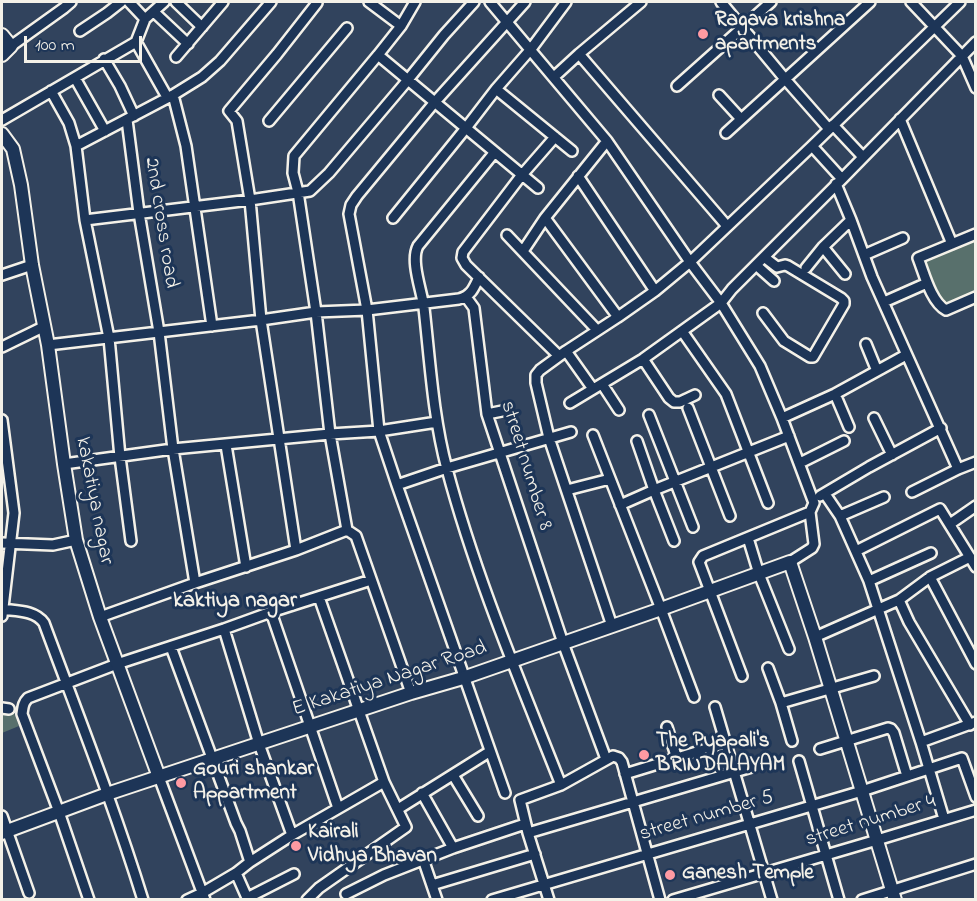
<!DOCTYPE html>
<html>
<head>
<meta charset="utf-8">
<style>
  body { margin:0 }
  #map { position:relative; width:977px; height:901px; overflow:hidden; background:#31435d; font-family:"Indie Flower",sans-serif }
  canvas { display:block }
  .frame { position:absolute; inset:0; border:3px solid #f4f1e8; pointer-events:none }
  .scale { position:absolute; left:24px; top:36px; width:118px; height:27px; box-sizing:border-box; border:3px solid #f4f1e8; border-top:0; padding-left:8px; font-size:18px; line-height:21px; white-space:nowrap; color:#f4f1e8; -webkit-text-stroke:4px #1d3557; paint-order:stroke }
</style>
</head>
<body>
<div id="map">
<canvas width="977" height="901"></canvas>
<div class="frame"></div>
<div class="scale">100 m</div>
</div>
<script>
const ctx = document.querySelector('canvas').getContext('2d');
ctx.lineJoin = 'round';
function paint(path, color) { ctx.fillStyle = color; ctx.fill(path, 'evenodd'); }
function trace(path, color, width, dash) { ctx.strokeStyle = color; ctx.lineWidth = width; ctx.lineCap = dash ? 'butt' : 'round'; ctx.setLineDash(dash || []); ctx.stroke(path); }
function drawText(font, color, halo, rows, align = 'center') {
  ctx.font = font + ' "Indie Flower",sans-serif'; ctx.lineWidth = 6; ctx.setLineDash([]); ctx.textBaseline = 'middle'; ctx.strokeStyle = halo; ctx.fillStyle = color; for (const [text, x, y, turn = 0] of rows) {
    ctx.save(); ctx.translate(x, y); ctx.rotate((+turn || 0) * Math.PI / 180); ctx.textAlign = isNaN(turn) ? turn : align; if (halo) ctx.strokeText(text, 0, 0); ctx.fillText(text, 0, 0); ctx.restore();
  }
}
paint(new Path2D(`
  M975 234V297L943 309 920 259Z
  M13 710 19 726 2 733V714Z`), '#58706c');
const street = new Path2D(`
  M129 2 145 19
  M176 2 202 27
  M369 2 401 26
  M490 2 607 141 690 262 721 303 760 366 782 418 814 503 810 512 814 544 812 548 790 562
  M641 2 579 54 727 226
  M721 2 785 79 829 129
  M911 2 962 56 976 88
  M154 12 188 44
  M80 31 107 13 121 2
  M136 42 167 97
  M11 46 64 8 71 2
  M378 55 538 188
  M176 57 223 2
  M104 59 120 86 134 116
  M554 77 579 54
  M75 78 105 131
  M677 86 771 2
  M496 89 572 151
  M51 91 69 123 76 146 85 220 109 338 120 457 131 541
  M173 95 186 146 212 326
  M719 95 741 119
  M900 119 952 244
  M2 120 136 42 145 19 164 2
  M127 120 139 213 159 332 173 449 195 583
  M269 121 347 28
  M833 125 863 157
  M726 133 870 2
  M555 137 521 176 463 252 462 258 466 265 559 356
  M76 146 173 95 202 77 220 61 271 2
  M812 146 842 179
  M494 153 418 246C410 261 422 291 424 308 430 361 433 417 447 469 476 578 520 681 561 785
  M578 176 655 291
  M836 184 851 220 872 277 958 469
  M393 218 466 128 496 89 531 49 566 2
  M545 218 618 317
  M85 220 250 200 310 191 329 173 407 81 444 35 474 2
  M976 234 918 258C924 273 931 302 946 310L976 297
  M507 235 597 330
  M823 247 845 274
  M523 251 545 218 607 141
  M864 255 903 238
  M756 265 774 281
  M806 268 823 247 851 220
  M2 275 32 265
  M466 297 474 308 487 414 563 643 606 759
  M884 302 927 283
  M763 313 784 341 810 357H813L844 304V301L841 298 788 266 785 265 777 267 764 257
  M682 331 726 394 768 503
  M866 344 877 371
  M48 345 261 320 316 312 367 310 459 299C471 296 474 288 479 277
  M2 347 43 327
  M566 351 593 389
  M643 359 669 398 674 402H680L695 395
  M602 384 619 410
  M835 394 849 427
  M570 403 643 359 721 303 732 289 842 179 976 42
  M688 408 730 516
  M487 414 507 410
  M649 415 693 527
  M782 418 835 394 906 355
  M874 418 892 455
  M2 420 14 513 2 616
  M593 435 661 609 694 697
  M637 441 654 490 674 541
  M226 445 246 567
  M800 463 844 441
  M64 464 173 449 330 434 379 431 437 422
  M397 485 447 468 571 432
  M567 490 610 479
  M912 492 958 469 976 462
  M825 494 840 516 869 581 921 742 944 819
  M820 496 869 467 941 428
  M620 505 654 490 789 436
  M840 516 884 497
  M950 524 976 506
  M748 538 759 574 789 649
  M2 543 53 545 76 540
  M296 550 261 320 250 200 237 121 229 111 277 54 317 3
  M856 551 940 509 976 567
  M930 577 976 664
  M869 581 931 553
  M899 600 909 622 970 725
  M2 609C16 611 35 610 44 623 78 715 114 806 143 900
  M271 612 338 808
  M100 617 195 583 296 550 347 530
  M612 626 549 438 536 383V375L540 370 566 351 618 317 655 291 690 262 812 146 960 2
  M224 629 259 744 292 835
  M815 637 899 600 930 577 970 557
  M171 647 236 823 240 831 250 862
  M768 668 781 703 874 676
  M742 676 699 562 703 556 810 512
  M411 693 356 536 347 530 330 434 316 312 298 192 293 173 294 156 378 55 401 26 415 2
  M781 703 792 741
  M715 707 772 900
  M2 708 9 709
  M667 727 677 759
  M921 742 976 722
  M820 749 888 728 891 729 894 733 907 776
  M799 761 839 900
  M625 774 726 743
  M453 775 478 816
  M159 777 205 900
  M422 793 453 848
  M505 793 397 485 379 431 367 310 349 214 351 205 357 196 434 103 525 2
  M398 809 489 752
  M2 816 29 893
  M528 833 755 766
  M423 859 437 900
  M236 873 248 900
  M432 885 535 854
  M346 894 384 875 453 848 525 824
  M247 898 294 874
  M89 900 59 812 22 714C23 707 23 703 28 698L117 664 224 629 271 612 371 580
  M187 900 202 893 236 873 250 862 292 835 384 782
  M307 900 319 888 406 827 384 782 319 597
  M492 900 862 791 962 758 976 797
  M549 900 528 833 520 800 561 785 613 756 619 758 622 762 660 900
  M673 900 877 840 976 810
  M862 900 976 864`);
const secondary = new Path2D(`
  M2 35 11 46 2 55
  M2 134 13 149 21 185 32 265 48 345 64 464 76 540 100 617 159 777
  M2 833 107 794 411 693 463 678 661 609 790 562 815 637 895 900`);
trace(street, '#f4f1e8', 14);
trace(secondary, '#f4f1e8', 16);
trace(street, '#1d3557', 9);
trace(secondary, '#1d3557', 12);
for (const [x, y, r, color] of [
  [703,34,6,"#ff9aa2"],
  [644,755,6,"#ff9aa2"],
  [181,783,6,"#ff9aa2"],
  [296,846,6,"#ff9aa2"],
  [670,875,6,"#ff9aa2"]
]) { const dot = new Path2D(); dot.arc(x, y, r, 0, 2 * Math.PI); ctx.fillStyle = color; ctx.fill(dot); trace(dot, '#1d3557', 2); }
drawText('bold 21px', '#f4f1e8', '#1d3557', [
  ["Ragava krishna",715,22],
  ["apartments",715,46],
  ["The Pyapali's",656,743],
  ["BRINDALAYAM",656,767],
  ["Gouri shankar",193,771],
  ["Appartment",193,795],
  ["Kairali",308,834],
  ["Vidhya Bhavan",308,858],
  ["Ganesh Temple",682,875]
], 'left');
drawText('21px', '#f4f1e8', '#1d3557', [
  ["2nd cross road",160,223,81],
  ["street number 8",525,466,73],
  ["kakatiya nagar",93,501,79],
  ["E Kakatiya Nagar Road",390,680,-18],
  ["street number 5",707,817,-16],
  ["street number 4",871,822,-17]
]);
drawText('bold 22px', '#f4f1e8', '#1d3557', [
  ["kaktiya nagar",235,602]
]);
</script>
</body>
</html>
